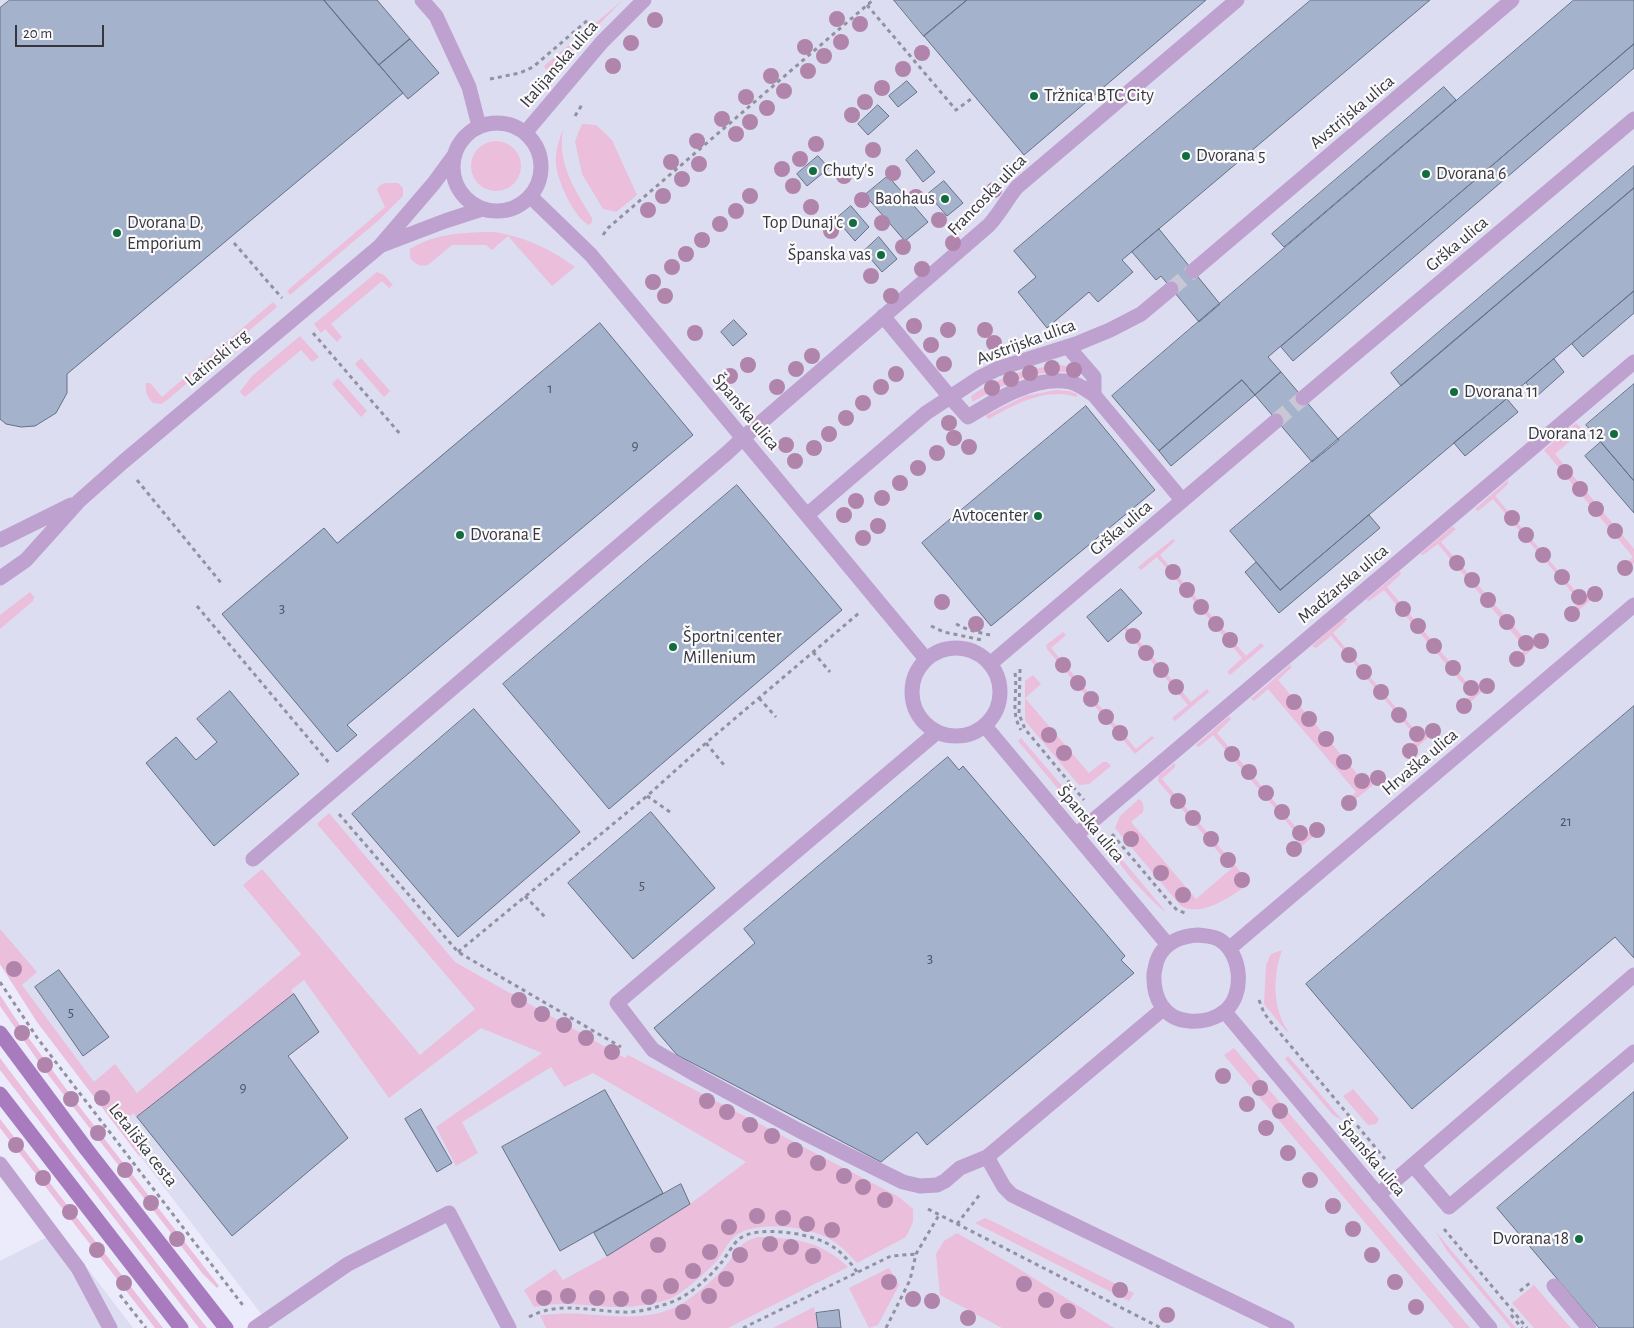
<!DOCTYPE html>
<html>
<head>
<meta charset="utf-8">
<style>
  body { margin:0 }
  #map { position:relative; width:1634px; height:1328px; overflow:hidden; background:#ebebfc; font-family:"Alegreya Sans",sans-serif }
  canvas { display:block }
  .scale { position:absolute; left:15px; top:25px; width:89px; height:22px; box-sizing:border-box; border:2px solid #363540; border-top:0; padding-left:6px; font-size:15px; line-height:18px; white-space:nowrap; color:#363540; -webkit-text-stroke:4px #fafafa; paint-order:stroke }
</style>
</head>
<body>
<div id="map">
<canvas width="1634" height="1328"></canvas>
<div class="scale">20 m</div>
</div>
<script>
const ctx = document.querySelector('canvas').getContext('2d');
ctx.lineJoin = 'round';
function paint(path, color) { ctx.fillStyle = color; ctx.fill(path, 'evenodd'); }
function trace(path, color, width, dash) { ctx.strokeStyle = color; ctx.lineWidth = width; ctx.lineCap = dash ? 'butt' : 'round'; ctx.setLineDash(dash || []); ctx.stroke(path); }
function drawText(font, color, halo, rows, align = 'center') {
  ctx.font = font + ' "Alegreya Sans",sans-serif'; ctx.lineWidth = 4.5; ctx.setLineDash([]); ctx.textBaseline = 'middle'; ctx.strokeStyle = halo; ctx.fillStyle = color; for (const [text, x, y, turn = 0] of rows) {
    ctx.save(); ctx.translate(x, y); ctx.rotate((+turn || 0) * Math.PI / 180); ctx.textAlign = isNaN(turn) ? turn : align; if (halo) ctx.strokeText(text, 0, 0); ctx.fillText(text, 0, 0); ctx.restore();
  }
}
paint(new Path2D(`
  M0 0H1634V1328H272L37 1022 0 964Z
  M59 1231 133 1328H0V1261Z`), '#ddddf2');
paint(new Path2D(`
  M623 0 550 74 544 66Z
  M582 124 596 125 612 140 637 195 616 212 603 209 582 174 575 141Z
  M563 129C557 164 575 190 592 218V222L589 225C574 218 557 180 556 164 555 152 559 140 563 129Z
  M471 166a25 25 0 1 1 50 0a25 25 0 1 1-50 0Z
  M384 183H398L403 188V196L379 220 290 295 287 291 385 207 377 190 378 187Z
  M495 232C525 237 551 249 575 267L552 286 508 236 492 250 486 245H452L428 265C420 267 415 264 410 258V249C435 233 467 232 495 232Z
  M377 272 384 275 393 285 389 288 382 281 331 324 342 337 337 342 325 329 321 333 314 324Z
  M273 302 277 307 166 401 161 404 153 403C147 396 145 393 146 383H150L162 397Z
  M300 336 319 357 312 362 301 350 245 397 240 392 252 376Z
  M361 358 390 391 384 397 355 364Z
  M1059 365 1077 367 1080 371 1076 373C1038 367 1006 383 974 401H972L971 396C997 377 1028 368 1059 365Z
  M338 378 367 411 361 417 332 384Z
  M1056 390 1069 391 1077 394V397C1046 387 1015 404 989 419L987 418 986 415 989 414 1025 396Z
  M1576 423 1583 430 1555 454 1634 549V563L1623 573 1620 572V568L1633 557 1544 450Z
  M1508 480V484L1495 496 1582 599 1598 587H1600L1601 591 1569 619 1566 618 1567 614 1580 602 1493 499 1478 511 1475 509Z
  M1452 527H1454L1456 529 1441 542 1529 644 1544 633H1546L1547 637 1515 664H1513V660L1526 649 1438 544 1423 555 1420 554Z
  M1173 539 1175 541 1160 555 1246 656 1261 643 1264 646 1230 675 1227 672 1242 658 1157 557 1141 570 1138 567Z
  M1400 571 1401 574 1387 587 1474 691 1490 679 1493 681 1461 711 1459 710 1458 706 1472 695 1384 590 1369 601 1366 600Z
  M30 592 34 597 33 601 0 629V615Z
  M1343 618H1346L1347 620 1333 633 1420 736 1436 724H1438L1439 728 1407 756 1404 755V752L1418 739 1331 636 1316 648 1312 646Z
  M1126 626 1191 702 1207 689 1209 692 1175 721 1172 718 1188 705 1124 629Z
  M1063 632 1066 635 1051 648 1136 749 1152 736 1154 738 1135 754 1047 649 1046 645Z
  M1291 664V668L1278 680 1365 783 1380 771H1383L1384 776 1345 808 1342 806 1343 804 1356 792 1268 689 1254 701 1251 699Z
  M1033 675 1041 684 1025 698 1082 765 1089 773 1103 762H1107L1111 766 1089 784 1079 785 1026 722 1025 718V681Z
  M1228 717H1230L1231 719 1217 733 1304 837 1319 824H1322L1323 828 1291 855 1288 854V850L1301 839 1213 735 1199 747 1196 745Z
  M1021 738 1063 787 1059 790 1018 741Z
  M1175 763V767L1162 779 1250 883C1233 895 1203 918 1181 906L1115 828 1120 816 1139 799C1144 802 1144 807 1143 812L1131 822 1196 899 1232 868 1158 781 1159 775Z
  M329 813 455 962 625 1058 628 1055 899 1197 913 1209V1222L906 1237 857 1263C848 1253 839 1244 828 1238 806 1226 752 1219 733 1238 726 1245 722 1255 715 1263 704 1274 681 1295 667 1300 653 1304 635 1307 621 1307 592 1307 564 1300 534 1307L524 1290 555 1269 563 1280 607 1256 690 1204 746 1162 593 1073 564 1087 551 1067 462 1122 478 1153 456 1166 436 1127 542 1053 481 1028 389 1098 304 980 291 990 294 994 137 1117 133 1113 128 1118 150 1147 139 1156 37 1022 0 964V929L37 972 22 985 94 1082 115 1064 137 1093 301 954 243 885 262 869 420 1055 475 1009 317 824Z
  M1109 844 1166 912C1151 902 1113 861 1109 844Z
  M1282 950C1273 976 1272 1007 1288 1031L1287 1032 1264 1004 1266 965 1271 954Z
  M0 995 25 1033 75 1101 219 1286 217 1288 202 1273 43 1068 0 1006Z
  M1234 1048 1470 1328H1454L1224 1055Z
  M1288 1056 1343 1121 1333 1115 1285 1059Z
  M0 1058 70 1151 207 1328H199L0 1070Z
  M1353 1089 1379 1119 1376 1124 1368 1125 1343 1096Z
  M0 1119 163 1328H155L0 1128Z
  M985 1218 998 1224 1134 1293 1129 1301 975 1223Z
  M1436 1232 1516 1328H1511L1447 1251Z
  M957 1233 1011 1264 1114 1328H1002L940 1295 936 1254 944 1241Z
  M759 1237C795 1238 821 1241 848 1267L728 1328H546L540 1315C555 1314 569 1313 583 1314 614 1316 648 1321 678 1306 694 1297 711 1282 723 1269 736 1255 738 1241 759 1237Z
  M889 1268 899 1285 878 1325 869 1328 849 1288Z
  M1534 1285 1571 1328H1534L1512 1303Z
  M814 1307 818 1328H773Z`), '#ebbedb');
const building = new Path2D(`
  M10 0H324L403 93 67 374V393L56 413 35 426 21 427 6 424 0 419V8Z
  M324 0H377L410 39 379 65Z
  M894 0H967L924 36Z
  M967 0H1206L1024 155 924 36Z
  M1311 0H1430L1122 260 1133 272 1098 302 1089 292 1047 328 1018 292 1036 277 1014 251Z
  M1574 0H1634V44L1268 357 1281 372 1255 395 1242 380 1159 451 1112 396Z
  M410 39 439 73 408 99 379 65Z
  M1634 44V68L1293 361 1281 347Z
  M907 81 917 92 898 107 889 96Z
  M1444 87 1456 100 1284 247 1272 234Z
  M878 105 889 116 868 135 858 124Z
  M917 150 935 172 923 182 906 160Z
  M818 156 829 168 807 186 797 174Z
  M1634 166V188L1401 386 1391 373Z
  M888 176 928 222 905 241 865 195Z
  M944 181 963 203 947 216 928 194Z
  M1634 188V291L1280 590 1230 531Z
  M851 206 869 227 855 241 836 219Z
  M1159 229 1220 304 1199 322 1161 276 1156 280 1132 252Z
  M879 237 897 259 882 272 864 251Z
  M1634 291V313L1583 357 1572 344Z
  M734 320 747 334 733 346 721 332Z
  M600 323 693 435 347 725 357 735 337 752 222 614 324 528 337 543Z
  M1554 359 1564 372 1537 396 1526 383Z
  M1281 372 1339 440 1312 462 1255 395Z
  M1242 380 1255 395 1171 466 1159 451Z
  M1634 384V481L1586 425Z
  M1507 399 1518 412 1465 456 1454 443Z
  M1086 406 1155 490 991 626 922 543Z
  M1601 442 1634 481V513L1585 456Z
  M737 485 842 610 609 809 503 684Z
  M1369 515 1380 528 1279 613 1245 572 1256 562 1280 590Z
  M1121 589 1142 613 1108 642 1087 617Z
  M230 691 299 774 214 846 146 763 176 737 196 760 217 742 197 719Z
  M1634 706V958L1615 937 1412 1109 1306 984Z
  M474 709 580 832 458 937 352 814Z
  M948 757 959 770 963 766 1125 956 1121 960 1134 973 927 1145 917 1132 881 1162 677 1055 654 1028 755 943 744 929Z
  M651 812 715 888 633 959 568 883Z
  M59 970 109 1037 83 1056 35 987Z
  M294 994 319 1032 288 1056 348 1138 232 1236 137 1117Z
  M605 1090 663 1193 560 1251 502 1147Z
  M1634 1092V1328H1599L1497 1208Z
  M421 1109 452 1163 437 1172 405 1119Z
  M681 1184 690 1204 607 1256 594 1233Z
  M839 1310 841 1328H818L816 1313Z`);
paint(building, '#a4b2cb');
trace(building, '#647187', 1);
trace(new Path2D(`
  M1171 289 1193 271
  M1276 421 1303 398`), '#c7c7d6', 15, [15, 8]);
trace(new Path2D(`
  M867 5 956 110 971 99
  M490 79 520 73 533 67 589 19
  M575 116 583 103
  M603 235 608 228 873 0
  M234 243 282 298
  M313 333 401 435
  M137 480 222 584
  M197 606 330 764
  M956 624 969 630 990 635
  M931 626 944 632 982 640
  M813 652 830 672
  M1020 669 1019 714 1025 729 1084 800
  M1015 673C1018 693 1010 712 1021 730
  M759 698 776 717
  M706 743 724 765
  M647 796 670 812
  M339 814 458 952 621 1047
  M1112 834 1171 904 1177 910 1185 913
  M525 896 545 917
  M458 952 647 796 706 743 859 613
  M0 982 38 1039 245 1308
  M1259 1000 1264 1013 1270 1021 1385 1159
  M928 1209 1161 1328
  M957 1224 981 1193
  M1444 1229 1527 1328
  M1520 1291 1531 1282
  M120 1295 146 1328
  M1511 1315 1522 1328
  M529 1317C558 1301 591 1311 622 1312 635 1313 651 1309 663 1305 686 1299 706 1281 721 1263 727 1256 732 1245 739 1239 757 1225 805 1233 824 1242 838 1248 848 1259 857 1272
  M743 1328 891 1256 916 1254
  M886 1328 910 1280 916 1254 939 1215`), '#92919f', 3, [4, 4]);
trace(new Path2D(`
  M422 0 436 16 469 87 479 126
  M950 397 968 417C995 400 1036 375 1070 382 1079 384 1086 390 1094 395L1182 500
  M253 859 727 453 743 438
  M987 1157 1004 1187 1012 1195 1287 1328
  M0 1164 78 1268 110 1328
  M1413 1165 1449 1207 1634 1052
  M1378 1195 1634 975
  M1554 1286 1589 1328
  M255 1328 348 1264 449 1213 509 1328`), '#bfa1cf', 15);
trace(new Path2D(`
  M453 167a44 44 0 1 1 88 0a44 44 0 1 1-88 0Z
  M525 133 602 42 644 0
  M530 196 591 255 926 659
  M382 245 445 221 482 209
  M1193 271 1512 0
  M883 316 950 397
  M1068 347 1094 377V395
  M1303 398 1634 119
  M743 438 989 225C1000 213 1007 199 1017 187L1237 0
  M807 515 926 413 979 378 997 369 1076 344 1110 330 1141 314 1171 289
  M0 540 71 505
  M0 578 26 560 79 501 123 462 380 246 434 183 453 157
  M912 692a44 44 0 1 1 88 0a44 44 0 1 1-88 0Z
  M990 664 1276 421
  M985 726 1168 945
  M936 733 617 1003 653 1050 698 1076 800 1131 903 1182 920 1186 937 1185 945 1181 960 1168 987 1157 1163 1009
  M1076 835 1634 362
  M1198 935C1205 936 1214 936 1220 940 1242 954 1245 995 1225 1011 1215 1019 1201 1022 1189 1021 1163 1019 1153 997 1154 974 1155 969 1156 961 1159 956 1167 941 1182 936 1198 935Z
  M1230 948 1634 605
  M1225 1012 1490 1328`), '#bfa1cf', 15);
trace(new Path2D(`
  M0 1033 87 1150 226 1328
  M0 1094 181 1328`), '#a87bbf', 15);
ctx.fillStyle = '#b084ab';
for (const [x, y] of [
  [837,19],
  [655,20],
  [860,24],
  [841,42],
  [631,43],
  [805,47],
  [922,53],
  [824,56],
  [613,66],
  [903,69],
  [808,71],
  [771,76],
  [882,88],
  [784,91],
  [746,97],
  [865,102],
  [767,108],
  [852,115],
  [722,119],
  [750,122],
  [736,134],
  [697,141],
  [816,144],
  [873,150],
  [800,159],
  [671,162],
  [699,164],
  [782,169],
  [893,173],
  [844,176],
  [682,179],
  [793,186],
  [994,190],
  [663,196],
  [750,196],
  [916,197],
  [862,200],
  [811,207],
  [648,210],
  [736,211],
  [939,220],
  [882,223],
  [720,224],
  [831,231],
  [702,240],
  [953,243],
  [903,247],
  [686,254],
  [672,267],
  [922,269],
  [871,276],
  [653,282],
  [665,296],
  [891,296],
  [914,326],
  [948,330],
  [985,330],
  [695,333],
  [994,343],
  [931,345],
  [812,356],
  [944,364],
  [748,365],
  [1052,368],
  [796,369],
  [1074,370],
  [1030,373],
  [896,374],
  [730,376],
  [1011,379],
  [777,387],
  [881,387],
  [992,388],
  [863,403],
  [846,418],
  [949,423],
  [829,434],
  [954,438],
  [786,445],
  [969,447],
  [814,448],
  [937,453],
  [795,461],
  [918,468],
  [1565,472],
  [900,483],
  [1580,489],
  [882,498],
  [856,501],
  [1596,509],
  [844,515],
  [1512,518],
  [878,526],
  [1615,531],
  [1526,535],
  [863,538],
  [1543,555],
  [1457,563],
  [1625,568],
  [1173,572],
  [1562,577],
  [1472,580],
  [1187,590],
  [1595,594],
  [1579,597],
  [1488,600],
  [942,602],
  [1201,607],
  [1403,609],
  [1572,614],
  [1507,622],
  [976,624],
  [1216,624],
  [1418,626],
  [1133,636],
  [1230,640],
  [1541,641],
  [1526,643],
  [1434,646],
  [1146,653],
  [1349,655],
  [1517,659],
  [1063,665],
  [1453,668],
  [1161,670],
  [1364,672],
  [1078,683],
  [1487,686],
  [1176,687],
  [1471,688],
  [1381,692],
  [1091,699],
  [1294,702],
  [1464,706],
  [1399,715],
  [1106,717],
  [1309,719],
  [1433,731],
  [1120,733],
  [1417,734],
  [1049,735],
  [1326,739],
  [1410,751],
  [1064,753],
  [1232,754],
  [1344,762],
  [1249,772],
  [1378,778],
  [1362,781],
  [1266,793],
  [1178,801],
  [1349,803],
  [1282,812],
  [1193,818],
  [1317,830],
  [1300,833],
  [1131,839],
  [1211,839],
  [1294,849],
  [1228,860],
  [1161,873],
  [1242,880],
  [1183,895],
  [14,969],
  [519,1000],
  [542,1014],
  [564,1025],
  [22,1033],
  [586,1038],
  [612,1052],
  [45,1065],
  [1223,1076],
  [1260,1088],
  [102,1098],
  [71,1099],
  [707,1101],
  [1247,1104],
  [1280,1111],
  [727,1112],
  [750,1125],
  [1266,1128],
  [98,1133],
  [772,1136],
  [16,1145],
  [795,1150],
  [1288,1153],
  [818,1163],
  [125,1170],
  [844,1176],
  [43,1178],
  [1310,1180],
  [863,1187],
  [885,1200],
  [151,1203],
  [1333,1206],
  [70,1212],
  [757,1216],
  [783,1218],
  [807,1224],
  [729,1227],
  [1353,1229],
  [832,1230],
  [177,1239],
  [770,1244],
  [658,1245],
  [791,1247],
  [97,1250],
  [710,1252],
  [740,1255],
  [1372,1255],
  [813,1256],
  [693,1271],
  [726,1279],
  [889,1282],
  [1395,1282],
  [124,1283],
  [1024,1284],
  [671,1286],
  [1120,1290],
  [568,1296],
  [709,1296],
  [649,1297],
  [544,1298],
  [597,1298],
  [621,1299],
  [913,1299],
  [1046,1300],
  [932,1301],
  [1416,1307],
  [1068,1311],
  [683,1312],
  [1167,1315],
  [968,1318]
]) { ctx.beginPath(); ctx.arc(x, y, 8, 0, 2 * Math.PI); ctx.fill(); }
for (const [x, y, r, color] of [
  [1034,96,5,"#116c3f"],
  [1186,156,5,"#116c3f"],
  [813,171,5,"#116c3f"],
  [1426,174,5,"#116c3f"],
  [945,199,5,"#116c3f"],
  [853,223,5,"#116c3f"],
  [117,233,5,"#116c3f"],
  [881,255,5,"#116c3f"],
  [1454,392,5,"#116c3f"],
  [1614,434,5,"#116c3f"],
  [1038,516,5,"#116c3f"],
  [460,535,5,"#116c3f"],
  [673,647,5,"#116c3f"],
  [1579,1239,5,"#116c3f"]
]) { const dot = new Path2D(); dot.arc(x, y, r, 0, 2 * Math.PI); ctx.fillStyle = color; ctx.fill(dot); trace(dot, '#fafafa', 2); }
drawText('15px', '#525463', null, [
  ["1",550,388],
  ["9",635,445],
  ["3",282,608],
  ["21",1566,821],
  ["5",642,885],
  ["3",930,958],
  ["5",71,1012],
  ["9",243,1087]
]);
drawText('18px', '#363540', '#fafafa', [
  ["Italijanska ulica",559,64,-49],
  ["Avstrijska ulica",1352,112,-40],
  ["Francoska ulica",987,195,-46],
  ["Grška ulica",1457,244,-40],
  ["Avstrijska ulica",1026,342,-20],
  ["Latinski trg",217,358,-40],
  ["Španska ulica",746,412,50],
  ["Grška ulica",1121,528,-40],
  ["Madžarska ulica",1343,584,-40],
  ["Hrvaška ulica",1420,762,-40],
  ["Španska ulica",1091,824,50],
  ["Letališka cesta",143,1145,52],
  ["Španska ulica",1372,1158,50]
]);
drawText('18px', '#363540', '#fafafa', [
  ["Tržnica BTC City",1044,96],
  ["Dvorana 5",1196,156],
  ["Chuty's",823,171],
  ["Dvorana 6",1436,174],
  ["Baohaus",935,199,"right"],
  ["Dvorana D,",127,223],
  ["Emporium",127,244],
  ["Top Dunaj'c",843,223,"right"],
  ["Španska vas",871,255,"right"],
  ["Dvorana 11",1464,392],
  ["Dvorana 12",1604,434,"right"],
  ["Avtocenter",1028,516,"right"],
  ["Dvorana E",470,535],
  ["Športni center",683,637],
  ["Millenium",683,658],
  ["Dvorana 18",1569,1239,"right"]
], 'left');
</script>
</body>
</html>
